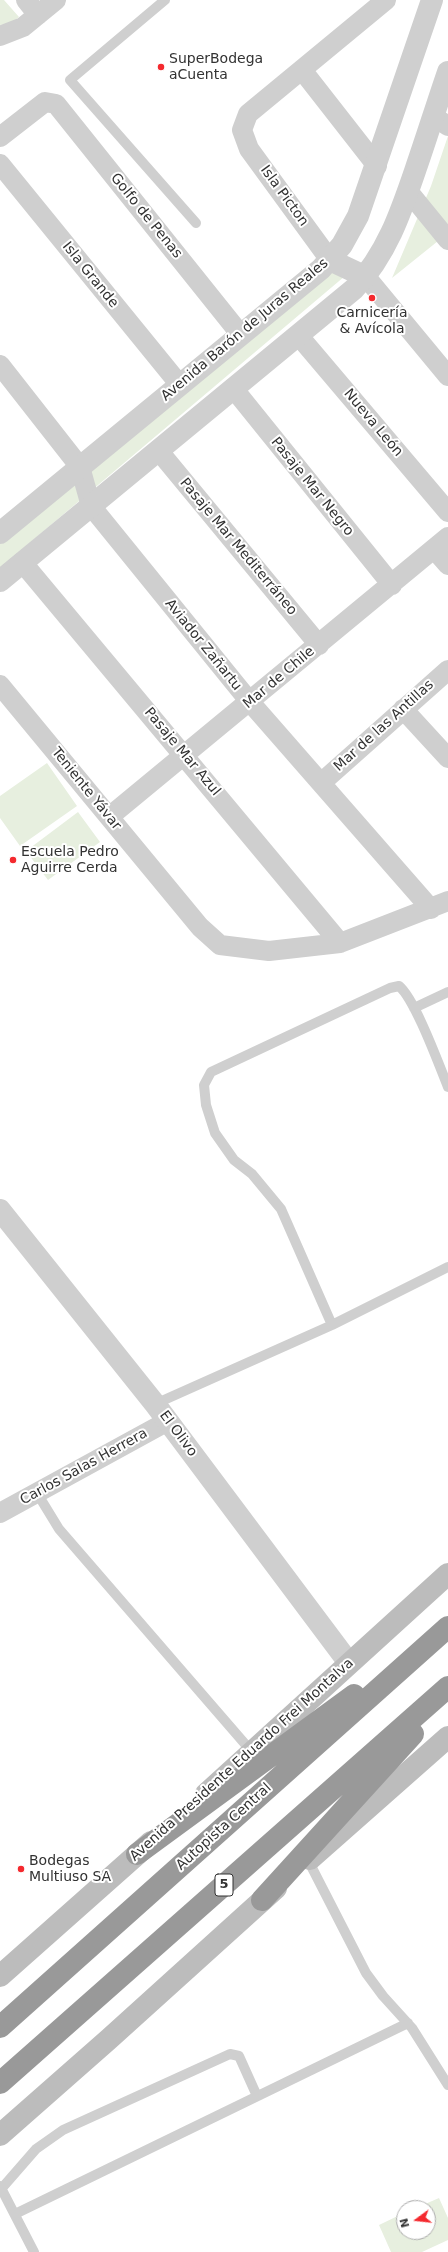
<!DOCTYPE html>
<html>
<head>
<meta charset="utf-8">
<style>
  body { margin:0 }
  #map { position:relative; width:448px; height:2252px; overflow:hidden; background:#fff; font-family:"DejaVu Sans",sans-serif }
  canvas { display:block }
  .north { position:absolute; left:396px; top:2200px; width:40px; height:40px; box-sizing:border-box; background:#fff; border:1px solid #adadad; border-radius:50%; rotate:255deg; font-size:11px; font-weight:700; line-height:16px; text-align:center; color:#323232 }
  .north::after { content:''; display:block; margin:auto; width:14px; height:18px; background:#f4292e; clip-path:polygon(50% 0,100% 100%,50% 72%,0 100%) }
</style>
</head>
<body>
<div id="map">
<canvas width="448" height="2252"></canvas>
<div class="north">N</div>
</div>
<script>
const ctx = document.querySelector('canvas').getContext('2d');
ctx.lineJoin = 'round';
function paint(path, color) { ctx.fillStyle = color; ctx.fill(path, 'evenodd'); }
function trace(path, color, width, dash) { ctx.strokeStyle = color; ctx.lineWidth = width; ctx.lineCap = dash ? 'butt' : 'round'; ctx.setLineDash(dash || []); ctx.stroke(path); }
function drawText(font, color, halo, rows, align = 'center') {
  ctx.font = font + ' "DejaVu Sans",sans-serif'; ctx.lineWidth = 4; ctx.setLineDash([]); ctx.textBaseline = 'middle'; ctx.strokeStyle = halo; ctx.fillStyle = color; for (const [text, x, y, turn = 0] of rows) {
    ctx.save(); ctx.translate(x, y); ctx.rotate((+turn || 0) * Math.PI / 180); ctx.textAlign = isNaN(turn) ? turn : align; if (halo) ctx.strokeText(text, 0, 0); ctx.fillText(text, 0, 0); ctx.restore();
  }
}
paint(new Path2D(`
  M0 0H4L19 17 10 24 0 25Z
  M448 136V233L392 278 431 186Z
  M336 266 345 276 0 568V542Z
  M47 763 77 806 20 846 0 818V796Z
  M78 812 100 842 48 880 26 851Z
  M439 2198 448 2218V2240L422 2252H391L379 2225 404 2213V2232H428V2208H416Z`), '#e7efdf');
trace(new Path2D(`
  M165 0 70 80 196 223
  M414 1008 448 992
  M332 1325 281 1209 252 1174 234 1160 215 1133 206 1105 204 1085 211 1072 390 988 399 986C415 999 439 1065 448 1087
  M155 1404 332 1325 448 1267
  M37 1493 59 1529 252 1752
  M308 1860 366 1973 383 1996 412 2028 448 2085
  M0 2186 34 2252
  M2 2188 36 2149 63 2130 230 2054 239 2056 257 2096
  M15 2214 408 2023`), '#cfcfcf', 10);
trace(new Path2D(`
  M26 0 38 15
  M0 36 23 27 56 0
  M302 70 377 166
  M433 116 448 126
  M0 137 45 102 56 104 241 335
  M0 164 180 385
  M408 191 448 240
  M330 260 249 149 242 130 248 114 386 0
  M366 277 448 376
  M298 335 448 512
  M0 365 80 467 91 506 250 702 431 909
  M233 388 392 585
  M158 450 319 645
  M434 549 448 565
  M22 562 340 943
  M0 685 200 927 220 945 269 951 340 943 448 901
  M403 709 448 758
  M321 783 448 670
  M109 817 448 537
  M0 1513 168 1421`), '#cfcfcf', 20);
trace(new Path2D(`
  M330 260 366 277
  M0 533 321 269 342 245 358 216 432 0
  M0 581 354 289C387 254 401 212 416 168 427 136 437 104 448 72
  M0 1210 155 1404 349 1663`), '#cfcfcf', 22);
trace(new Path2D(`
  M206 1794 448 1574
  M310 1859 448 1737
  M0 1976 151 1842
  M0 2135 109 2039 276 1888`), '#bcbcbc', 22);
trace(new Path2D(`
  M137 1854 354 1695
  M262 1900 413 1734
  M0 2027 448 1627
  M0 2083 448 1687`), '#999', 22);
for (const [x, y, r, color] of [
  [161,67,4,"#f4292e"],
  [372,298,4,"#f4292e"],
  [13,860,4,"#f4292e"],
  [21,1869,4,"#f4292e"]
]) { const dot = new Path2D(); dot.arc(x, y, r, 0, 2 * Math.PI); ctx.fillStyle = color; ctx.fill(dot); trace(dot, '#fff', 1.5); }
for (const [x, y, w] of [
  [224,1885,18]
]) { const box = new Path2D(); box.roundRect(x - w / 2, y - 11, w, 22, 3); ctx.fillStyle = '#fff'; ctx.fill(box); trace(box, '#323232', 1); }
drawText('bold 13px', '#323232', null, [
  ["5",224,1885]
]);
drawText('14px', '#323232', '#fff', [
  ["SuperBodega",169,59],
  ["aCuenta",169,75],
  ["Carnicería",372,313,"center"],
  ["& Avícola",372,329,"center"],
  ["Escuela Pedro",21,852],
  ["Aguirre Cerda",21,868],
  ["Bodegas",29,1861],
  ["Multiuso SA",29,1877]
], 'left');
drawText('14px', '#323232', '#fff', [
  ["Isla Picton",284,196,54],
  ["Golfo de Penas",146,216,51],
  ["Isla Grande",90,275,51],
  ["Avenida Barón de Juras Reales",245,330,-40],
  ["Nueva León",373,423,50],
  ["Pasaje Mar Negro",312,487,51],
  ["Pasaje Mar Mediterráneo",238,547,50],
  ["Aviador Zañartu",203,645,51],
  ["Mar de Chile",279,678,-40],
  ["Mar de las Antillas",384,726,-42],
  ["Pasaje Mar Azul",182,752,50],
  ["Teniente Yávar",86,789,51],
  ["El Olivo",178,1434,53],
  ["Carlos Salas Herrera",84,1467,-29],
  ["Avenida Presidente Eduardo Frei Montalva",242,1760,-42],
  ["Autopista Central",224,1827,-42]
]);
</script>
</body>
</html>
